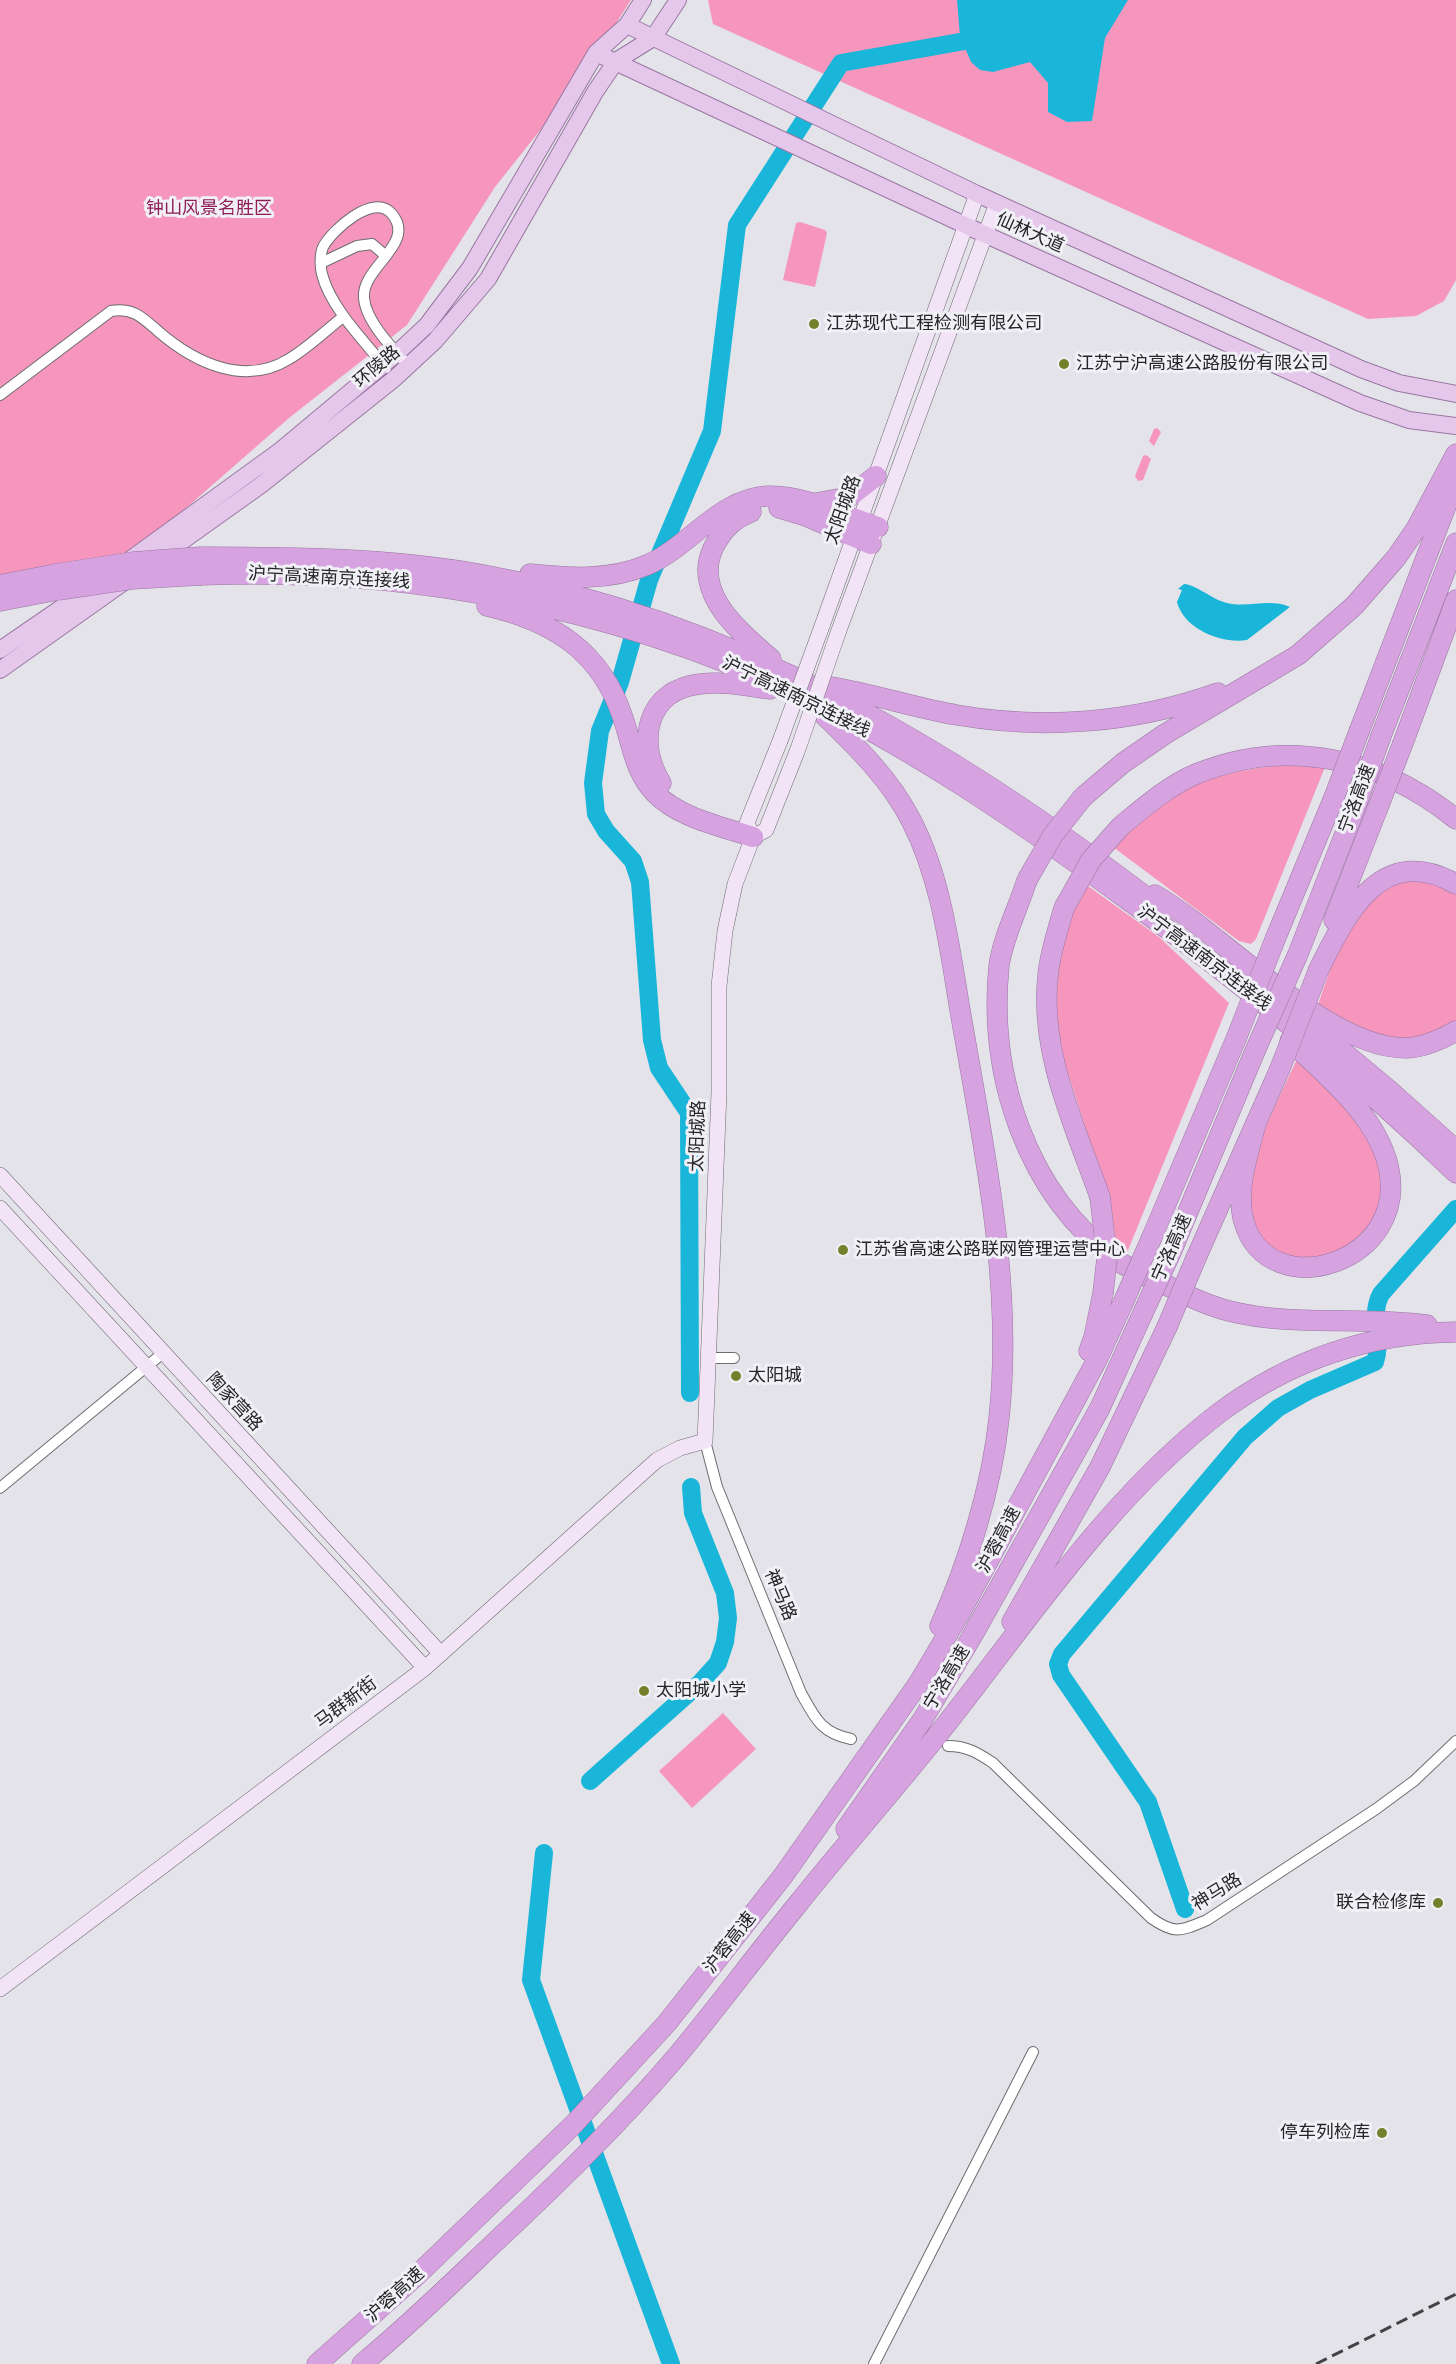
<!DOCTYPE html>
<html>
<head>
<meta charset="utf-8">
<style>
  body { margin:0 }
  canvas { display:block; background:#e3e3e9 }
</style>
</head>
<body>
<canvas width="1456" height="2364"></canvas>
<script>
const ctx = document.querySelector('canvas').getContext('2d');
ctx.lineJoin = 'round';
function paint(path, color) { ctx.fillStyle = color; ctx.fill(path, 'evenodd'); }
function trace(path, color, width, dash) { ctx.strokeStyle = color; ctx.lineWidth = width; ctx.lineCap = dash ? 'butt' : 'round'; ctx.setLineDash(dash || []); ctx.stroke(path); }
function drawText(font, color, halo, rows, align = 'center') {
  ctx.font = font + ' Rubik,"Noto Sans SC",sans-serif'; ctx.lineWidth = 6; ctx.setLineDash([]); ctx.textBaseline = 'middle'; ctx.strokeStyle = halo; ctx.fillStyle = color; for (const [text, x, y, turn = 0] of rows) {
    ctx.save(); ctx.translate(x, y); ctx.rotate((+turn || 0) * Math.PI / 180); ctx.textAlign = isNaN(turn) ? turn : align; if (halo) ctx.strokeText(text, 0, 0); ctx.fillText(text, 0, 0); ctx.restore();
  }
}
paint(new Path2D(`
  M0 0H631L577 84 495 187 407 325 289 418 137 551 0 598Z
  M708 0H1456V280L1444 301 1416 316 1368 319 713 24Z
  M800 222 825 230 827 233 815 287 783 280 796 223Z
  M1157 428 1161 432 1154 446 1149 441 1154 429Z
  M1146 455 1151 459 1143 480 1138 481 1135 476 1143 456Z
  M1285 765 1325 767 1256 939 1251 944 1239 941 1113 847C1165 791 1209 772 1285 765Z
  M1420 878 1456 892V1024L1412 1042 1366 1035 1318 1005C1334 961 1348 901 1396 882 1403 879 1413 879 1420 878Z
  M1088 886 1159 937 1229 1003 1126 1255 1117 1251 1111 1207 1064 1061 1055 1011 1058 971 1067 924Z
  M1297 1059C1325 1085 1356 1113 1375 1147 1379 1153 1379 1162 1381 1169 1401 1266 1246 1296 1247 1195 1247 1157 1281 1095 1297 1059Z
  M723 1713 756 1749 692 1808 659 1771Z`), '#f796bc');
paint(new Path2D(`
  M957 0H1128L1105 38 1092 121 1067 122 1048 112V83L1030 62 993 72 980 70 971 62 960 36Z
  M1184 584C1197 585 1213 600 1227 603 1248 608 1270 598 1290 607L1247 640C1221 644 1184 629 1177 602L1182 590 1178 589Z`), '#1ab6d9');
trace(new Path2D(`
  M690 1393 689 1113 659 1068 652 1040 640 882 633 861 606 831 596 814 593 783 600 731 620 682 649 580 712 431 737 225 841 63 965 41
  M590 1781 700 1683 718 1663 725 1642 728 1618 725 1593 693 1513 691 1487
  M544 1853 531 1980 671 2364
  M1185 1909 1148 1802 1061 1675 1058 1664 1062 1654 1245 1437 1278 1408 1310 1390 1375 1362C1383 1339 1369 1316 1381 1294L1456 1209`), '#1ab6d9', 18);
const street = new Path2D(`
  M321 263 357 246 372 244 386 256
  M386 368C365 342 330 307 322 274 320 267 320 254 323 247 332 230 374 192 392 214 417 244 361 267 364 298 366 322 393 349 409 366
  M0 395 111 311C133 307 143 318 159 332 194 362 244 387 289 359 308 348 325 331 343 317
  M710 1358H734
  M705 1441 717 1487 801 1693C815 1718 821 1733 851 1739
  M0 1488 163 1353
  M948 1746C967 1746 978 1753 993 1763L1151 1918C1175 1935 1181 1931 1207 1920L1376 1809 1414 1781 1456 1741
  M874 2364 1033 2052`);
const secondary = new Path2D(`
  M822 626 977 194
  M838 633 997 203
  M753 837 747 823 780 741
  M0 1175 441 1654
  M0 1208 425 1668
  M0 1989 425 1668 657 1460 680 1448 705 1441 719 1092V986L725 931 735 884 753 837 766 830 798 749`);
const primary = new Path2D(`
  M627 25 977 194 1361 369 1399 383 1456 394
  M596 53 984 234 1360 403 1409 420 1456 426
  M153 562 261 485 394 379 435 341 488 279 595 92 616 61 653 38 678 0
  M124 564 281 450 397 353 427 325 470 268 596 53 627 25 643 0
  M0 650 96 584
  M0 670 127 580`);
const highway = new Path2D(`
  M816 503 849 497 876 476
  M779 508 806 516 871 544
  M751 512C735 518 725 527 717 541 687 589 738 630 771 659
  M201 557C294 557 387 558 479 574 737 620 956 751 1162 909
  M530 574C570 578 609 581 647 565 689 547 720 498 768 496 805 495 843 516 878 527
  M201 575C407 567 608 606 795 692 912 747 1020 822 1124 897 1241 982 1352 1073 1456 1173
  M0 585 56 574
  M0 601 58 590
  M487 606C553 621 601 651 623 718 632 744 635 773 655 793 679 818 721 826 753 837
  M832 687C874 694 915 708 957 715 1044 730 1134 723 1218 693
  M823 714C857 747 891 780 912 822 945 887 951 963 964 1033 986 1159 1013 1289 999 1418 992 1486 968 1564 940 1626
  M1360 729 1456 480
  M1381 736 1456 543
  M1403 743 1456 600
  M661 783C636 742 646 690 700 684 724 681 747 686 770 689
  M1083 797 1123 763 1165 734 1298 655 1354 606 1396 558 1416 529 1456 454
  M1121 826C1144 807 1168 786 1196 774 1288 736 1381 759 1456 819
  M1027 880C1019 906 1002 940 999 966 988 1075 1026 1193 1117 1260 1131 1271 1150 1277 1166 1285 1186 1295 1206 1305 1229 1311 1293 1327 1361 1316 1427 1325
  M1155 895C1224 935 1327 1048 1405 1048 1423 1048 1440 1040 1456 1031
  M1064 908C1058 930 1050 952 1048 975 1039 1052 1075 1126 1100 1197
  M1334 920 1377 810
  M1276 937 1335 795
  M1298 954 1357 803
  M1319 969C1347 913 1381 842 1456 884
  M1287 1005 1390 1091 1456 1150
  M1256 1123C1248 1155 1235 1190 1244 1222 1269 1307 1412 1263 1388 1165 1375 1114 1327 1076 1290 1041
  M1152 1237 1236 1039
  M1172 1250 1255 1051
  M1196 1258 1279 1071
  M1089 1351 1094 1337 1103 1293
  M1012 1622 1100 1467 1167 1327
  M846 1829 923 1719 971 1638 1100 1408 1142 1315
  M317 2364 416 2276 573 2125 667 2023 783 1876 918 1684 959 1615 1098 1358 1123 1303
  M362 2364C408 2326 450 2285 493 2244 557 2184 620 2123 677 2056 718 2007 756 1955 797 1905 844 1846 893 1791 940 1732 1026 1624 1108 1498 1219 1413 1290 1360 1368 1333 1456 1332`);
trace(street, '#6c6c71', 12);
trace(secondary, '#6c6c71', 16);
trace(primary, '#9877a0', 18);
trace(highway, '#9877a0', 21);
trace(street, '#fff', 10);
trace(secondary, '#f3e3f6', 15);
trace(primary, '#e6c7ec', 16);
trace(highway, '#d6a2e0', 20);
trace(new Path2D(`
  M1316 2364 1456 2294`), '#434345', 3, [12, 6]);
const secondaryBridge = new Path2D(`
  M780 741 822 626
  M798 749 838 633`);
const highwayBridge = new Path2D(`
  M56 574 133 562 201 557
  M58 590 132 579 201 575
  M1335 795 1360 729
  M1357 803 1381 736
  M1377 810 1403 743
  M1027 880 1053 835 1083 797
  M1064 908 1091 860 1121 826
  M1236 1039 1276 937
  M1255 1051 1298 954
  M1279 1071 1319 969
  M1100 1197 1107 1258 1103 1293
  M1123 1303 1152 1237
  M1142 1315 1172 1250
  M1167 1327 1196 1258`);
trace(secondaryBridge, '#6c6c71', 16, []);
trace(highwayBridge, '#9877a0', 21, []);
trace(secondaryBridge, '#f3e3f6', 15);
trace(highwayBridge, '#d6a2e0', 20);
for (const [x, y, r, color] of [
  [814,324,6,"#75802d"],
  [1064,364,6,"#75802d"],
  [843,1250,6,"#75802d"],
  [736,1376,6,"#75802d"],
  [644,1691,6,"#75802d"],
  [1438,1903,6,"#75802d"],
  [1382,2133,6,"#75802d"]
]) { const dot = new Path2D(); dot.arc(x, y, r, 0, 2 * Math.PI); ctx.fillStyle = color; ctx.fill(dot); trace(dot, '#f0f0f6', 2); }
drawText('18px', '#8f1e57', '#f0f0f6', [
  ["钟山风景名胜区",209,209]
]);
drawText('18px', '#262628', '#f0f0f6', [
  ["仙林大道",1030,233,24],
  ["环陵路",377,367,-40],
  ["太阳城路",843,510,-70],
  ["沪宁高速南京连接线",329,578,3],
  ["沪宁高速南京连接线",796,697,26],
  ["宁洛高速",1357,799,-69],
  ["沪宁高速南京连接线",1204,958,37],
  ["太阳城路",698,1136,-88],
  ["宁洛高速",1172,1248,-66],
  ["陶家营路",234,1402,47],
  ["沪蓉高速",999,1540,-62],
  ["神马路",780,1595,67],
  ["宁洛高速",947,1678,-59],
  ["马群新街",346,1703,-37],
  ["神马路",1217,1892,-32],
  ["沪蓉高速",730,1943,-52],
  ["沪蓉高速",395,2295,-42]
]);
drawText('18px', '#262628', '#f0f0f6', [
  ["江苏现代工程检测有限公司",826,324],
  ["江苏宁沪高速公路股份有限公司",1076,364],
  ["江苏省高速公路联网管理运营中心",855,1250],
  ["太阳城",748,1376],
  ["太阳城小学",656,1691],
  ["联合检修库",1426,1903,"right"],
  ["停车列检库",1370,2133,"right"]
], 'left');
</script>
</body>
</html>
